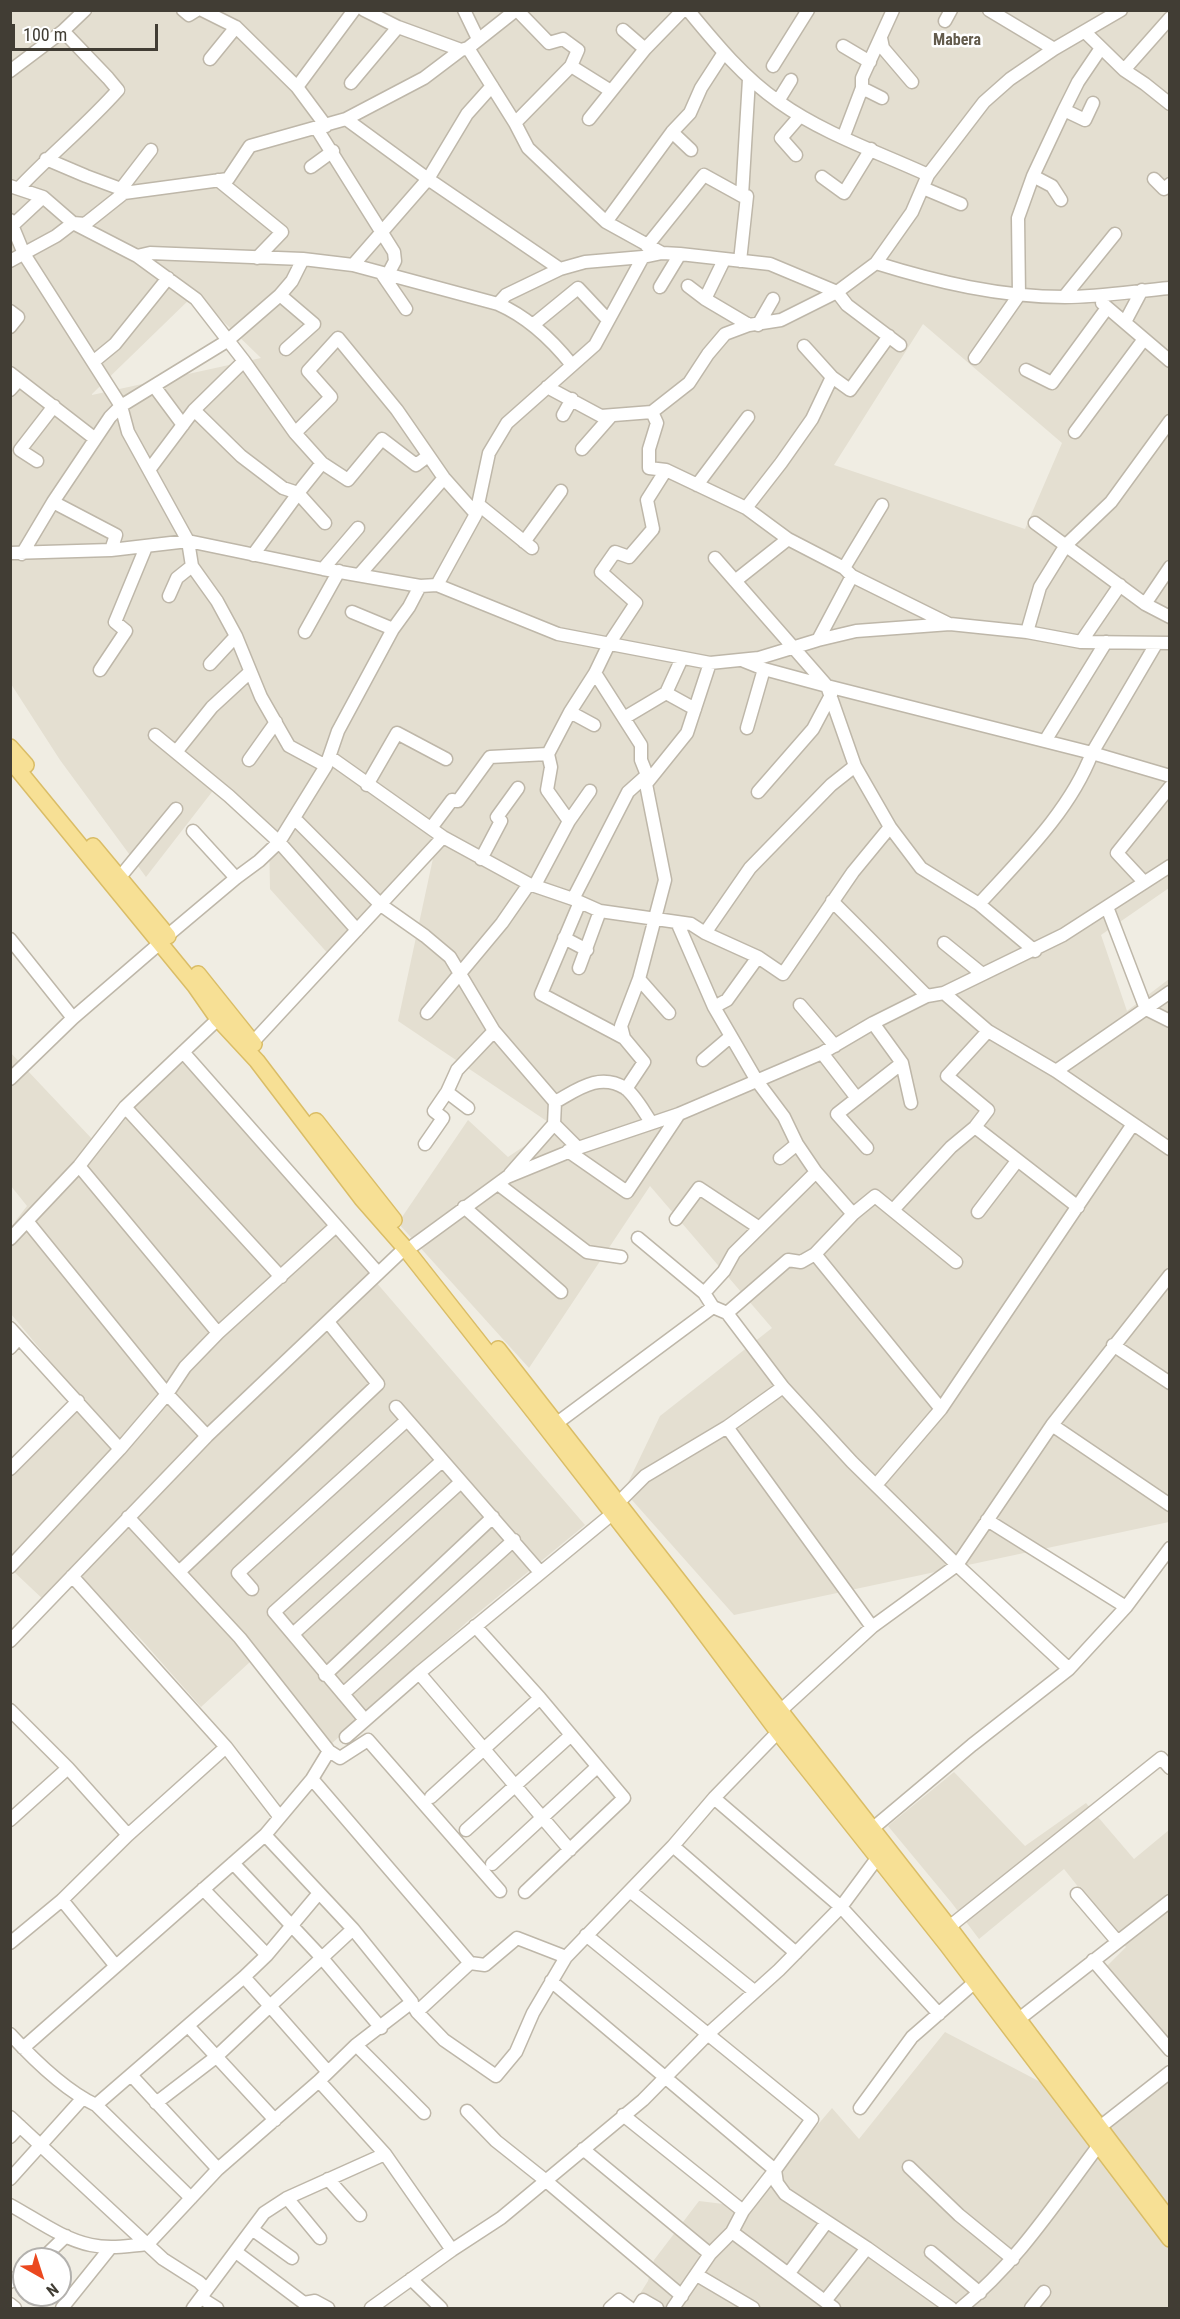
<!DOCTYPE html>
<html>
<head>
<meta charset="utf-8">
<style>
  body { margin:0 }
  #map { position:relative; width:1180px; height:2319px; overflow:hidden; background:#f0ede3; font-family:"Roboto Condensed",sans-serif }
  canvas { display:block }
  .frame { position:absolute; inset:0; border:12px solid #413d34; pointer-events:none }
  .north { position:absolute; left:12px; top:2247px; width:60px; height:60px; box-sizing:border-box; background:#fff; border:2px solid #b3b1ae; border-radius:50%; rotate:141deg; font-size:16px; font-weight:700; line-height:24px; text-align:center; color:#413d34 }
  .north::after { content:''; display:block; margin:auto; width:21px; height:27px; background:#eb481f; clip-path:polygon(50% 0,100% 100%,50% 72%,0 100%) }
  .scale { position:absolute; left:12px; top:24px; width:146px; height:27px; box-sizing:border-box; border:3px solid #413d34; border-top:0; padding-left:8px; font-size:18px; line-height:21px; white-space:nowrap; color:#413d34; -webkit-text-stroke:4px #fff; paint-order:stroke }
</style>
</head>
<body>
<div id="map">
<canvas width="1180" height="2319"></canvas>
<div class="frame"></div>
<div class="north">N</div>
<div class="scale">100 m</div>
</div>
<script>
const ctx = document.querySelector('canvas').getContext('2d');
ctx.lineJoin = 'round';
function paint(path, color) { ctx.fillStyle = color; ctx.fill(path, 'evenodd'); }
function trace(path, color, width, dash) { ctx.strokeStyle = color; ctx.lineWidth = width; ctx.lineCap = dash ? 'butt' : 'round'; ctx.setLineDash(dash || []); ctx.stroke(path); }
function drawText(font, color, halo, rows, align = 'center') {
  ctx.font = font + ' "Roboto Condensed",sans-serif'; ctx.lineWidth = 5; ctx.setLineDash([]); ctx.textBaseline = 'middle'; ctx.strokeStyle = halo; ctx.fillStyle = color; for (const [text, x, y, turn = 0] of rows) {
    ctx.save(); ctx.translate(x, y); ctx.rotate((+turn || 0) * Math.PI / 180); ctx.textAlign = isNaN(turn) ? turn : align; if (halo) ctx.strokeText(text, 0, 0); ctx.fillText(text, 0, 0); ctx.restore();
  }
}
paint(new Path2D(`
  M10 11H1169V888L1101 935 1127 1011 1169 979V1522L734 1615 624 1491 660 1416 772 1328 650 1186 529 1368 398 1223 468 1120 508 1157 554 1126 398 1021 435 849 331 957 270 889 269 836 215 788 146 877 60 760 11 684ZM195 294 261 358 92 395V394ZM923 324 1062 443 1025 529 834 465Z
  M10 1052 93 1140 184 1054 314 1210 585 1525 467 1622 329 1746 251 1661 201 1707 139 1637 92 1592 78 1582 47 1603 11 1569V1473L84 1402 11 1314V1227L27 1206 11 1186Z
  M954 1772 1025 1846 1086 1803 1134 1859 1169 1830V2042L1106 1967 1126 1947 1064 1869 979 1939 951 1902 888 1826Z
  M945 2032 1111 2119 1169 2078V2308H631L648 2281 654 2260 699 2201 748 2207 832 2108 859 2139Z`), '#e4dfd1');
const minor = new Path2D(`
  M183 10 189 15 197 10
  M202 10 236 27 297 87 326 126
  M364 10 398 27 461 50
  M464 10 478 39
  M688 10C716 44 743 77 779 102 824 134 878 152 928 175
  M989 10 1054 49
  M945 21 951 10
  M623 30 645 49
  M1085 32 1124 70 1145 84 1170 104
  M881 38 883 48 912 82
  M843 46 870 62
  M468 48 515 123 528 148 606 222 662 253
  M210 59 236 27
  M571 66 611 91
  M773 66 808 10
  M1124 70 1170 18
  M10 71 63 31 85 10
  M351 83 398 27
  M297 87 354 10
  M862 88 882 98
  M778 101 791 80
  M1064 110 1085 120 1093 103
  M346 119 428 179 560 269
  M589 119 645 49 683 10
  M515 123 571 66 578 50 563 39 549 43 517 10
  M317 129 394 252 395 261 387 276
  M672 132 691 150
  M843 138 862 88V78L893 10
  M796 155 781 138 800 116
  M46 159 86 176 121 189 124 193
  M311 167 333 151
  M1033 176 1052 186 1061 200
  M822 177 844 193 871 149
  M1154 179 1164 189 1170 184
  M218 180 282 232 257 258
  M10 186 43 197 73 223 137 256 150 253 303 259 353 265 498 304 506 295 560 269 585 262 643 257 662 253 680 254 770 264 837 292 847 305 900 345
  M19 188C51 154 87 125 118 90L108 78 63 31
  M923 188 961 204
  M121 189 151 150
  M742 196 749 79
  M10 220 24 254 121 406 128 432 188 541 192 566 217 601 236 636 261 697 289 746 326 766
  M606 222 672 132 690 113 701 88 723 54
  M13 225 43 197
  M647 246 704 175 742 196H747L740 261
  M137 256 196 299 244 361 295 433 322 463 302 488 253 555
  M10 261 56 236 73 223 85 224 124 193 228 179 250 146 346 119 424 78 461 50 468 48 516 10
  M876 263C937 282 1000 297 1065 297 1100 297 1135 291 1170 288
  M353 265 428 179 467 114 492 86
  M382 274 406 309
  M688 286 705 299 724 260
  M660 287 680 254
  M280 295 314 324 286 349
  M1064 297 1115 234
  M705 299 749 325
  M1102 303 1170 361
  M498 304C528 317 552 340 572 365
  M10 311 18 317 10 327
  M1125 322 1142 290
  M534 324 578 288 608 320
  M758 325 773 299
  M975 358 1019 295 1018 218 1033 176 1064 110 1078 82 1101 48
  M93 362 115 344 168 278
  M1026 370 1052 383 1107 308
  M10 373 94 438
  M832 377 850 390 889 336
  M154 386 183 425
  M547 387 601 416 652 412 689 383 708 354 725 334 749 325 781 320 837 292 876 263 912 212 928 175 984 102 1010 79 1054 49 1121 10
  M10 390 19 380
  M194 410 241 456 283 488 298 493 325 523
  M652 412 657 423 649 449V468L666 470 746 508 788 539 844 568 852 576 949 624
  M563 415 572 399
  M1075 432 1144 339
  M295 433 331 397 308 371 338 338 397 410 444 478 476 514
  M582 449 611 416
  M37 461 20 450 54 406
  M322 463 348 480 382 439 416 465 428 456
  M149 470 194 410 244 361
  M697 485 748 417
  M53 502 116 535 111 550
  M479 505 532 548
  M746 508 781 463 812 419 832 377 804 346
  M1035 523 1145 604 1170 617
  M524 542 561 491
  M10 553 111 550 188 541 323 569 420 586 437 585 558 634 710 663 759 658 818 640 856 631 950 624 1027 632 1081 642 1170 643
  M22 554 53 502 110 417 121 406 227 341 280 295 292 281 303 259
  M715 558 827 686 1092 753 1170 776
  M844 568 882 505
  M323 569 358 528
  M360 574 444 478
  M735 581 788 539
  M437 585 476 514 489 453 507 423 595 345 643 257
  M169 596 177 578 192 566
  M1145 604 1170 567
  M352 612 393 629
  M305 632 339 571
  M1027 632 1040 587 1066 545 1111 502 1170 421
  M818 640 852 576
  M1081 642 1120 585
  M744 661 764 669 827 686 855 766 890 827 921 868 979 904 1035 951
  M210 664 236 636
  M100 670 126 631 115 622 146 547
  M595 673 641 745V760L647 775 646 784 665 880 639 979 621 1026 624 1038
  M666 693 682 658
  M570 712 594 725
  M624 718 666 693 695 709
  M747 728 764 669
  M155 735 229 796 279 842 357 930
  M1045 741 1106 642
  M176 752 212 707 250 672
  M330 757 443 837 529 884 573 899 600 911 691 924 705 933 758 957 783 974 853 872 890 827
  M249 760 276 722
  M646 784 687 733 710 663
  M367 785 397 733 446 759
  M758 792 813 729 831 695
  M295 819 381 905 425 936 450 957 494 1031 555 1102
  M569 821 547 790 551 767 548 754 570 712 595 673 609 644 636 603 601 572 615 552 629 557 653 529 647 500 666 470
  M431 828 452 800 458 801 490 757 548 754
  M193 831 236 878
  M481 859 501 821 497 817 518 788
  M120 877 176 809
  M1144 882 1117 853 1170 787
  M535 885 569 821 590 791
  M573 899 628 792 647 775
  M832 901 927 996
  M580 902 541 994 624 1038 644 1062 626 1089
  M979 904C1020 859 1070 811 1092 753L1156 644
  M1107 907 1146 1009 1170 1021
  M677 922 714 1007 757 1081 784 1117 797 1144 816 1172 853 1214
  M705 933 750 868 831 785 855 766
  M167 936 236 878 259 861 279 842 326 766 338 731 393 629 409 607 420 586
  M564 938 587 950
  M10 939 73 1018
  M944 943 981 973
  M579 968 600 911
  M639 979 669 1013
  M944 993 988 1031 1056 1071 1170 1149
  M800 1005 835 1046
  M714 1007 727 1000 758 957
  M427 1013 502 923 529 884
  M873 1023 902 1063 911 1103
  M253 1042 443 837
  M183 1052 378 1273
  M822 1053 856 1097
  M703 1060 730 1037
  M1056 1071 1170 992
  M10 1079 73 1018 160 943
  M447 1092 468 1108
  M125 1107 281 1277
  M554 1124 578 1148
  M975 1127 1078 1207
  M425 1144 443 1118 434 1111 447 1092 457 1070 494 1031
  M867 1148 837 1114 902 1063
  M568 1151 627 1192 679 1114
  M780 1158 797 1144
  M79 1166 218 1333
  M510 1174 554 1124 555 1102C577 1090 599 1072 625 1088 635 1095 644 1112 651 1122
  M498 1184 587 1252 621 1257
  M464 1207 561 1292
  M893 1210 951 1147 975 1127 988 1110 947 1076 988 1031
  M978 1212 1017 1161
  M676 1219 699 1188 758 1227
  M27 1221 167 1394 207 1436
  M638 1238 704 1293 713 1307 727 1313 783 1387 852 1462 957 1565 1069 1669
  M10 1239 79 1166 125 1107 218 1019
  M414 1245 507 1177 578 1148 679 1114 822 1053 873 1023 927 996 944 993 1063 935 1170 866
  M815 1254 941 1409
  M704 1293 724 1271 734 1253 816 1172
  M727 1313 788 1260 801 1262 815 1254 853 1214 875 1196 956 1262
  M10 1328 120 1449
  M1113 1345 1170 1383
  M10 1348 19 1338
  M396 1407 540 1572
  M557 1423 713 1307
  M1052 1425 1170 1505
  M727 1427 872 1627
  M10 1469 78 1401
  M876 1485 941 1409 1133 1124
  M619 1502 645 1476 727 1427 783 1387
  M128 1517 240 1638 329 1751 340 1758 368 1740 500 1891
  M987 1520 1126 1607
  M10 1567 120 1449 167 1394 185 1367 218 1333 336 1226
  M179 1572 378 1384 328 1322
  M72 1576 226 1747 279 1816
  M252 1589 238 1573 407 1420
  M475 1626 540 1698 624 1798 525 1892
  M293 1634 461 1482
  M10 1641 207 1436 405 1248
  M419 1673 570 1850
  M325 1675 493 1517
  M343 1694 514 1540
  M10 1710 68 1768 128 1835
  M779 1712 872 1627 957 1565 1052 1425 1170 1275
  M365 1720 274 1612 442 1461
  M778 1732 714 1798 841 1907 939 2014
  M346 1737 419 1673 612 1514
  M312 1779 470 1963 417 2012 413 2005
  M431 1797 540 1698
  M10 1820 68 1768
  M872 1829 972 1745 1069 1669 1126 1607 1170 1548
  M466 1830 570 1736
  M673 1846 714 1798
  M233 1863 322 1958 381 2028
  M492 1864 597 1767
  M203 1889 267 1955
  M630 1891 754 1991
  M1077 1894 1117 1941
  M62 1900 115 1965
  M949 1927 1161 1758 1170 1768
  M10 1943 62 1900 128 1835 226 1747
  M1093 1960 1170 2050
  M470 1963 485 1965 517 1938 566 1957
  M244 1977 270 2006 353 1929
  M551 1981 775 2170 812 2119 586 1935
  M417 2012 444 2040 496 2076 516 2052 533 2013 566 1957 673 1846 796 1953
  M1019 2019 1170 1901
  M189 2027 275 2120
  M10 2034C33 2059 66 2091 96 2105L191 2198
  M356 2045 424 2113
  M23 2048 265 1835 312 1779 329 1751
  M131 2075 218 2169
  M319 2081 385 2154 452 2250
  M156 2103 216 2057 270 2006 328 2072
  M96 2105 244 1977 267 1955 319 1893
  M860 2108 912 2037 975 1982
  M467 2111 496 2141 545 2180 682 2296
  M623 2115 743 2211
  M10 2117 163 2259 199 2282 206 2289
  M1100 2127 1170 2072
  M10 2137 20 2126
  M583 2149 710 2254
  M909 2167 959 2215 1013 2259
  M10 2179 82 2099
  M328 2179 360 2215
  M287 2198 320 2238
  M10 2205C36 2219 62 2239 91 2245 109 2249 129 2246 148 2244L218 2169 319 2081 356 2045 412 2002 353 1929 265 1835
  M253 2230 292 2258
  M732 2232 834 2308
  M236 2252 304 2303 315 2301 328 2308
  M931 2252 980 2293
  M42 2259 66 2236
  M789 2273 826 2223
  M697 2275 753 2308
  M411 2279 441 2308
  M10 2282 24 2272
  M201 2298 217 2308
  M825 2301 867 2248
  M10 2304 15 2308
  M62 2308 111 2247
  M193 2308 264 2213 287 2198 385 2154
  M371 2308 452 2250 501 2218 643 2100 708 2034 779 1970 841 1907 878 1857
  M610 2308 619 2300 630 2308
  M638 2308 643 2300 657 2308
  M673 2308 710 2254 732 2232 743 2211 775 2170 777 2183 785 2194 867 2248 951 2308
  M961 2308C1017 2263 1056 2202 1099 2145
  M1031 2308 1044 2292`);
const major = new Path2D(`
  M10 747 26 765
  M10 760 195 986 218 1019 257 1061 362 1199 405 1248 534 1412 676 1595 778 1732 947 1945 1170 2239
  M93 846 168 936
  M198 974 254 1044
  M316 1121 394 1220
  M498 1349 949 1927 1170 2221`);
trace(minor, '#beb7a9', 15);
trace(major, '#dabd66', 18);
trace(minor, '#fff', 12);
trace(major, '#f7e095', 15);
drawText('bold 16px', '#635b4c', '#fff', [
  ["Mabera",957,41]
]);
</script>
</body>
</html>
